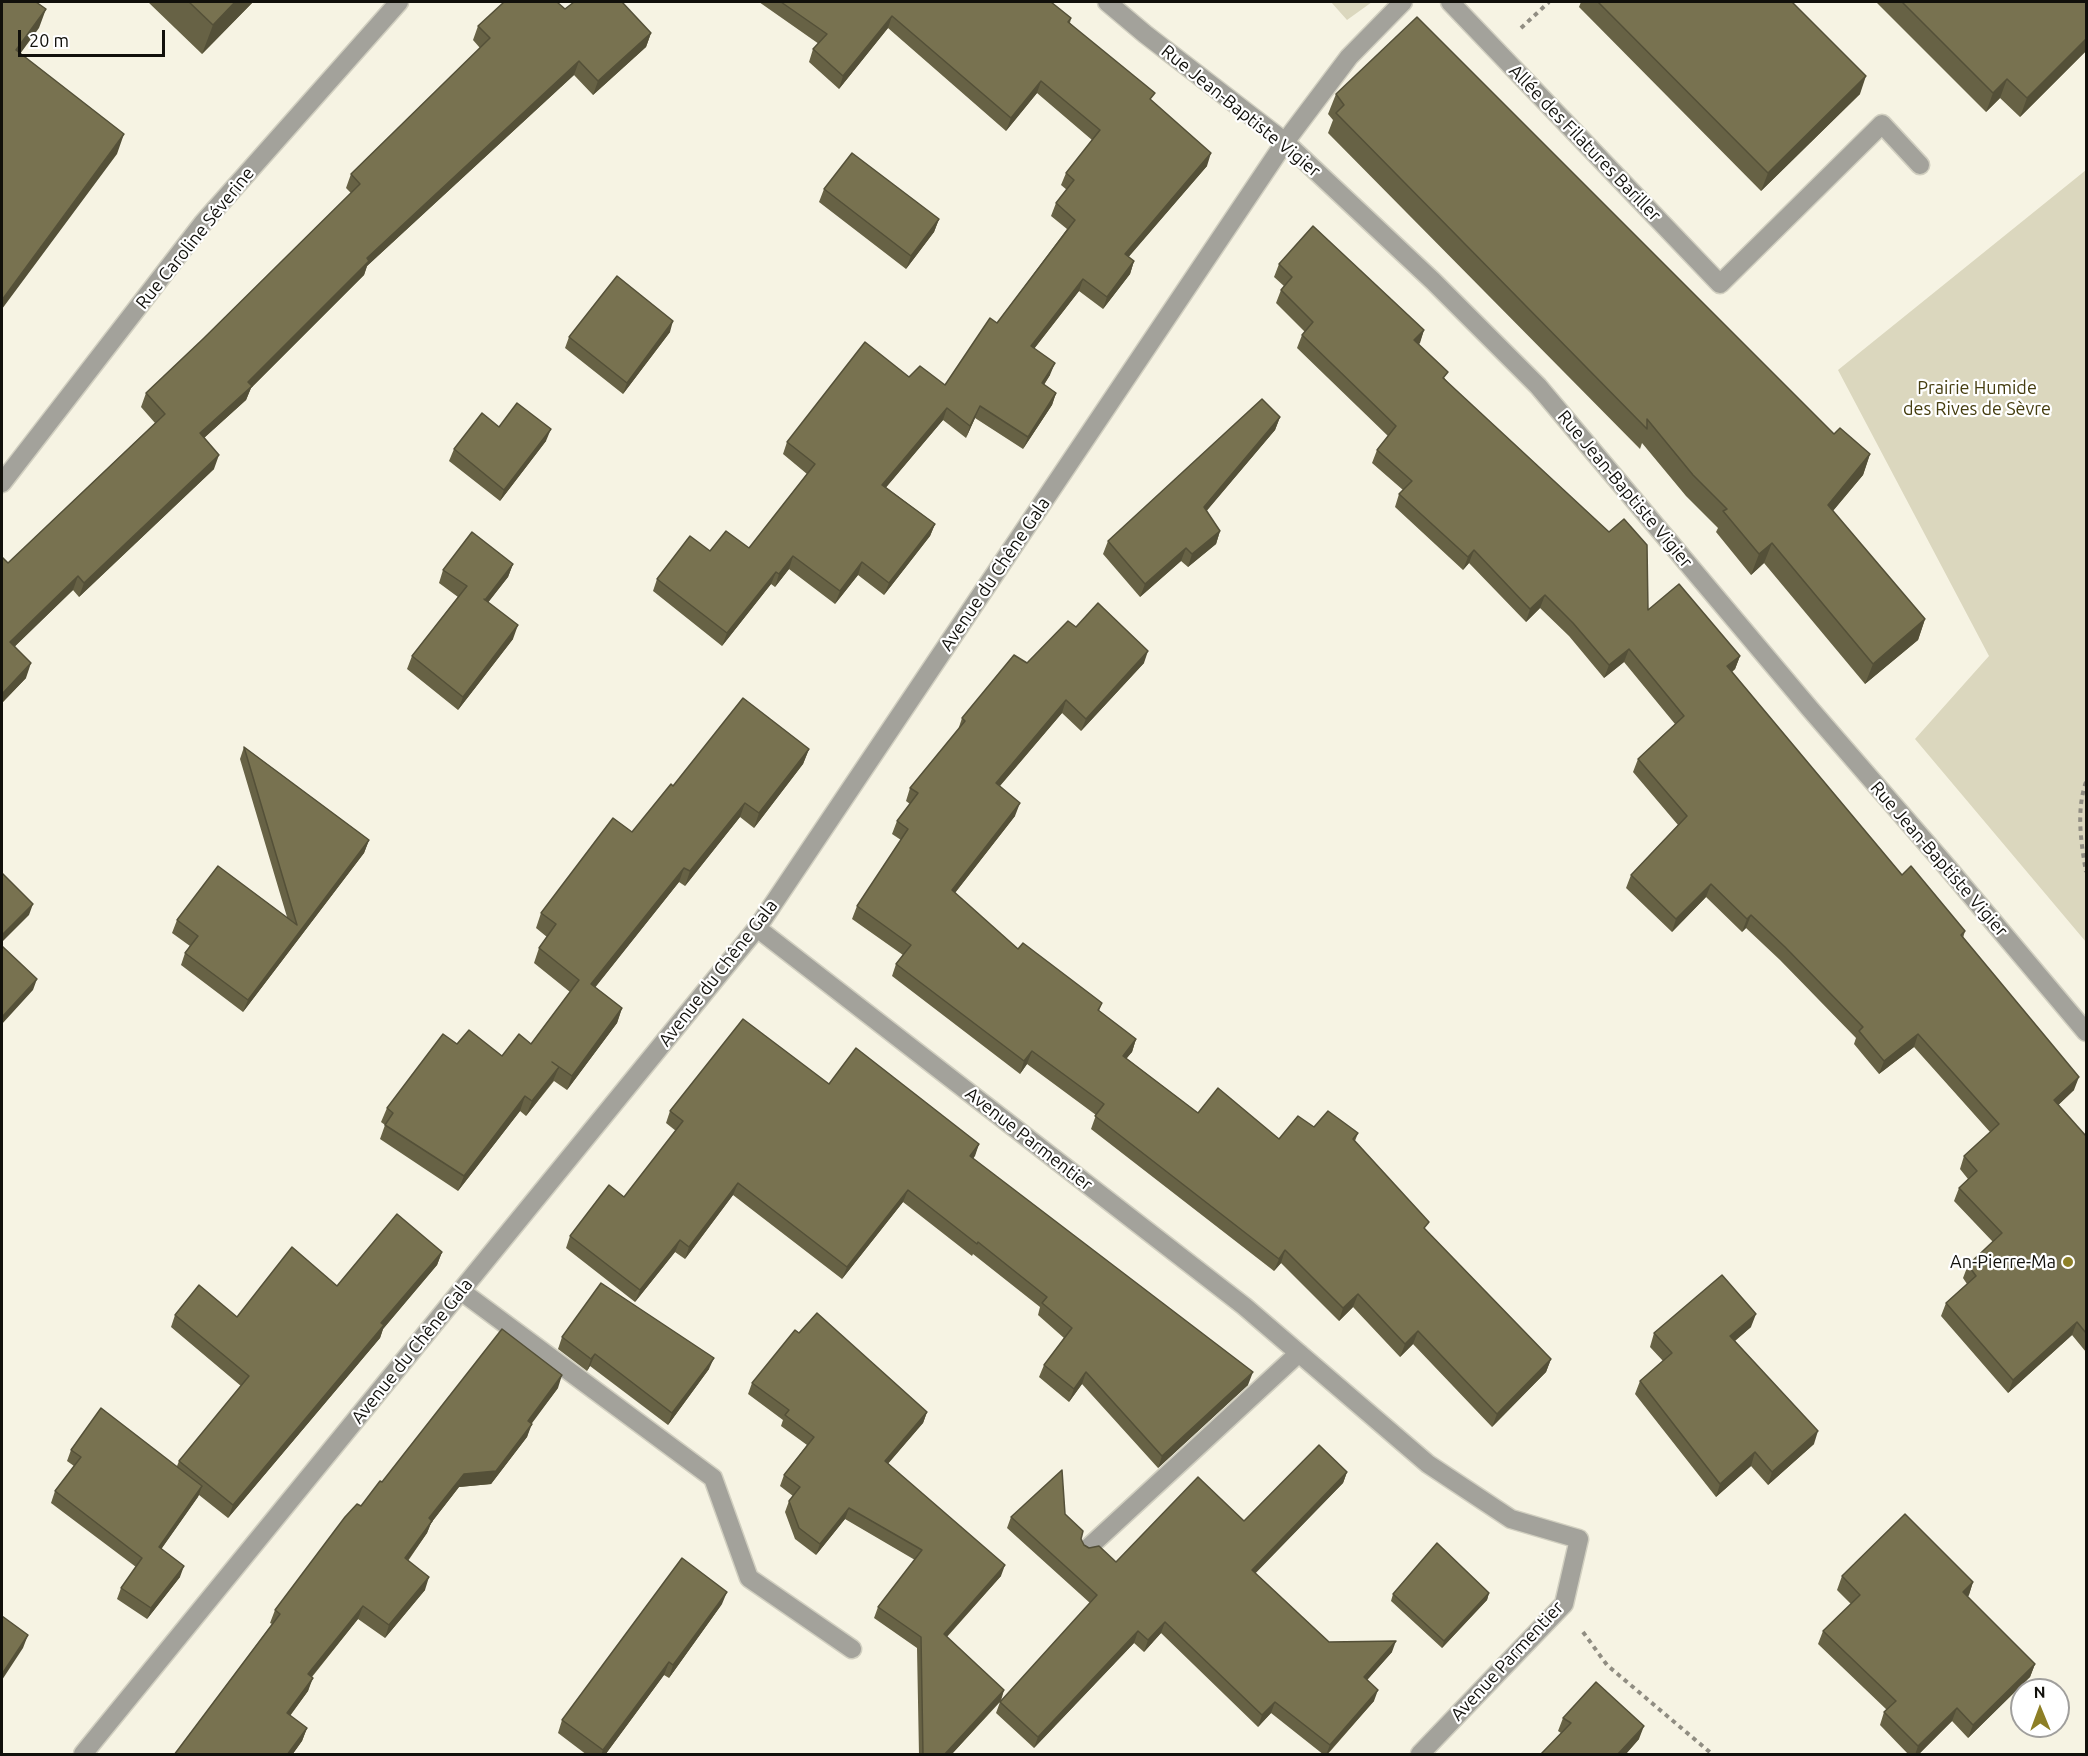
<!DOCTYPE html>
<html>
<head>
<meta charset="utf-8">
<style>
  body { margin:0 }
  #map { position:relative; width:2088px; height:1756px; overflow:hidden; background:#f6f3e3; font-family:Ubuntu,sans-serif }
  canvas { display:block }
  .frame { position:absolute; inset:0; border:3px solid #11100b; pointer-events:none }
  .north { position:absolute; left:2010px; top:1678px; width:60px; height:60px; box-sizing:border-box; background:#fff; border:2px solid #a09f9d; border-radius:50%; rotate:359deg; font-size:16px; font-weight:700; line-height:24px; text-align:center; color:#11100b }
  .north::after { content:''; display:block; margin:auto; width:21px; height:27px; background:#8d7f26; clip-path:polygon(50% 0,100% 100%,50% 72%,0 100%) }
  .scale { position:absolute; left:18px; top:30px; width:147px; height:27px; box-sizing:border-box; border:3px solid #11100b; border-top:0; padding-left:8px; font-size:18px; line-height:21px; white-space:nowrap; color:#11100b; -webkit-text-stroke:4px #fff; paint-order:stroke }
</style>
</head>
<body>
<div id="map">
<canvas width="2088" height="1756"></canvas>
<div class="frame"></div>
<div class="north">N</div>
<div class="scale">20 m</div>
</div>
<script>
const ctx = document.querySelector('canvas').getContext('2d');
ctx.lineJoin = 'round';
function paint(path, color) { ctx.fillStyle = color; ctx.fill(path, 'evenodd'); }
function trace(path, color, width, dash) { ctx.strokeStyle = color; ctx.lineWidth = width; ctx.lineCap = dash ? 'butt' : 'round'; ctx.setLineDash(dash || []); ctx.stroke(path); }
function drawText(font, color, halo, rows, align = 'center') {
  ctx.font = font + ' Ubuntu,sans-serif'; ctx.lineWidth = 4.5; ctx.setLineDash([]); ctx.textBaseline = 'middle'; ctx.strokeStyle = halo; ctx.fillStyle = color; for (const [text, x, y, turn = 0] of rows) {
    ctx.save(); ctx.translate(x, y); ctx.rotate((+turn || 0) * Math.PI / 180); ctx.textAlign = isNaN(turn) ? turn : align; if (halo) ctx.strokeText(text, 0, 0); ctx.fillText(text, 0, 0); ctx.restore();
  }
}
paint(new Path2D(`
  M1331 2H1372L1347 20Z
  M2086 170V942L1915 739 1989 656 1838 370Z`), '#dbd7be');
const minor = new Path2D(`
  M1107 2 1145 34 1285 142 1433 281 1538 386 1811 710 1942 861 2086 1032
  M1450 2 1720 284 1882 124 1920 165
  M2 483 203 223 399 2
  M757 928 1244 1306 1428 1464 1511 1519 1579 1539 1564 1604 1420 1754
  M461 1291 713 1478 749 1578 852 1649
  M1088 1548 1299 1353
  M83 1754 757 928 1285 142 1349 57 1403 2`);
trace(minor, '#d1cfc0', 21);
trace(new Path2D(`
  M1521 28 1549 2
  M2086 782C2076 811 2081 842 2086 872
  M1583 1632 1607 1665 1712 1754`), '#908d82', 4, [4.5, 4.5]);
trace(minor, '#a3a29b', 18);
paint(new Path2D(`
  M148 2H253L202 54Z
  M759 2H1051L1071 18 1070 23 1152 101 1207 166 1128 257 1134 261 1130 274 1103 309 1079 291 1034 349 1050 375 1044 385 1056 393 1052 405 1023 449 975 418 966 438 943 420 886 487 935 524 930 536 884 595 858 575 835 604 789 569 775 587 771 584 722 646 653 591 657 579 710 551 749 548 807 474 783 454 787 442 909 377 945 385 997 323 1067 229 1051 216 1056 203 1067 190 1061 185 1066 173 1092 140 1037 93 1006 131 888 28 839 89 809 62 813 49 819 44Z
  M1581 2H1792L1860 94 1761 191 1579 7Z
  M1876 2H2086V51L2020 117 2000 98 1986 112Z
  M565 9 651 33 646 47 593 95 574 75 367 266 364 275 251 388 246 400 204 438 214 469 79 597 73 590 15 646 26 678 2 703 8 563 155 423 141 407 146 393 204 338 351 193 346 188 351 174 480 48 473 40 478 26Z
  M1336 94 1834 434 1870 454 1863 475 1833 511 1925 619 1918 640 1865 684 1764 563 1751 575 1716 532 1718 528 1686 496 1642 443 1640 449 1328 133 1333 120 1328 114Z
  M824 189 939 219 934 232 906 269 819 202Z
  M1279 264 1424 330 1419 344 1446 380 1648 610 1740 656 1735 669 1732 672 1902 875 1965 931 1963 938 2074 1090 2058 1105 2086 1136V1352L2072 1335 2008 1393 1941 1316 1946 1303 1967 1284 1963 1278 1968 1265 1993 1242 1954 1201 1959 1188 1968 1179 1960 1169 1964 1156 1990 1132 1914 1047 1879 1074 1854 1044 1856 1038 1780 960 1746 928 1742 932 1706 897 1672 932 1626 888 1631 875 1678 825 1633 772 1638 759 1675 724 1624 662 1604 678 1569 636 1540 608 1526 622 1469 563 1463 570 1395 507 1399 494 1403 490 1372 463 1377 450 1388 436 1297 348 1302 335 1305 332 1276 303 1281 290 1284 286 1274 277Z
  M670 332 623 394 565 348 569 337Z
  M1280 417 1275 430 1206 511 1220 531 1216 544 1188 567 1181 561 1140 597 1103 554 1108 541Z
  M499 427 546 441 500 501 449 461 454 449Z
  M513 564 508 577 488 602 513 639 458 710 407 669 412 656 458 597 439 583 443 570Z
  M1076 627 1144 663 1081 731 1062 713 1000 786 1015 816 955 893 1018 949 1102 1003 1099 1011 1136 1039 1132 1052 1126 1058 1198 1113 1279 1139 1314 1127 1358 1133 1355 1141 1426 1230 1551 1359 1546 1372 1492 1427 1413 1344 1400 1357 1353 1307 1339 1321 1281 1263 1274 1271 1091 1129 1096 1115 1027 1064 1020 1074 892 976 896 964 903 955 852 919 857 906 901 840 892 834 897 821 910 804 906 801 910 788 958 730 962 718 1027 663Z
  M244 747 369 840 364 853 243 1012 181 965 185 953 190 946 172 933 177 920 287 917 240 759Z
  M809 749 803 764 754 828 740 817 685 886 679 882 595 987 622 1008 617 1023 567 1090 554 1081 526 1116 520 1111 458 1191 380 1139 385 1125 381 1122 387 1108 457 1044 502 1056 531 1044 570 992 534 963 539 948 547 937 536 928 541 913 632 832 673 786Z
  M829 1084 979 1144 973 1159 1248 1385 1158 1468 1082 1384 1069 1402 1039 1377 1044 1365 1064 1338 1038 1315 1040 1307 973 1254 972 1256 903 1202 842 1279 733 1195 685 1259 675 1252 635 1302 566 1248 570 1236 624 1197 676 1131 666 1123 670 1111Z
  M442 1252 437 1265 383 1329 380 1338 228 1518 199 1495 161 1549 180 1577 147 1619 117 1599 121 1588 136 1567 51 1503 55 1491 74 1466 67 1461 71 1450 177 1466 179 1461 241 1386 171 1327 175 1315 237 1317Z
  M1751 1327 1735 1341 1814 1444 1768 1485 1751 1466 1716 1497 1635 1394 1640 1381 1663 1361 1650 1347 1654 1333Z
  M562 1337 709 1369 668 1425 590 1366 587 1371 558 1349Z
  M752 1383 927 1412 923 1423 888 1463 1001 1576 947 1637 1004 1690 1001 1701 1090 1603 1007 1528 1011 1517 1065 1514 1084 1545 1116 1562 1244 1521 1347 1472 1343 1483 1255 1573 1329 1642 1392 1652 1367 1680 1374 1701 1327 1755H1324L1271 1713 1258 1727 1161 1633 1144 1652 1134 1643 1034 1748 996 1713 1000 1702 951 1755H919L917 1648 874 1618 878 1607 915 1560 845 1519 816 1555 795 1539 785 1512 789 1501 793 1496 780 1486 784 1475 807 1445 781 1426 783 1420 748 1394Z
  M558 1388 531 1423 527 1437 491 1484 459 1487 431 1523 427 1533 408 1561 425 1590 385 1638 358 1619 312 1677 308 1691 290 1716 307 1728 302 1741 292 1755H174L272 1624 270 1623 275 1610 382 1482Z
  M1842 1576 1973 1582 1968 1597 2035 1664 2030 1677 1968 1738 1952 1721 1918 1755H1909L1880 1725 1884 1712 1887 1710 1818 1644 1823 1631 1851 1604 1837 1590Z
  M1489 1593 1487 1600 1442 1648 1391 1601 1393 1594Z
  M722 1604 669 1678 664 1675 605 1755H587L558 1733 562 1720Z
  M1563 1718 1639 1739 1625 1755H1540L1561 1733 1558 1731Z`), '#676245');
paint(new Path2D(`
  M235 2H253L202 54 213 25Z
  M46 9 39 28 9 69 16 50Z
  M892 16 888 28 839 89 843 76Z
  M651 33 646 47 593 95 598 81Z
  M2086 39V51L2020 117 2027 98Z
  M579 61 574 75 367 266 364 275 251 388 246 400 194 447 200 433 367 258Z
  M1866 76 1860 94 1761 191 1768 173Z
  M2007 79 2000 98 1986 112 1993 93Z
  M1041 81 1037 93 1006 131 1011 118Z
  M124 134 117 154 2 309V300Z
  M1211 153 1207 166 1120 267 1125 254Z
  M939 219 934 232 906 269 911 256Z
  M1134 261 1130 274 1103 309 1107 297Z
  M1083 279 1079 291 1026 359 1031 346Z
  M673 321 670 332 623 394 627 383Z
  M1424 330 1420 343 1410 353 1414 340Z
  M1055 363 1050 375 1037 395 1042 383Z
  M1056 393 1052 405 1023 449 1028 437Z
  M980 406 975 418 966 438 970 426Z
  M947 408 943 420 878 497 882 485Z
  M1280 417 1275 430 1199 520 1204 507Z
  M551 429 546 441 500 501 504 490Z
  M1870 454 1863 475 1820 526 1828 505Z
  M219 455 214 469 79 597 84 583Z
  M935 524 930 536 884 595 889 583Z
  M1220 531 1216 544 1188 567 1192 554Z
  M1772 543 1764 563 1751 575 1759 554Z
  M1186 548 1181 561 1140 597 1145 584Z
  M1474 550 1469 563 1463 570 1468 557Z
  M793 556 789 569 775 587 779 574Z
  M862 562 858 575 835 604 840 591Z
  M513 564 508 577 480 613 485 600Z
  M776 572 771 584 722 646 727 633Z
  M78 576 73 590 5 656 10 642Z
  M1545 595 1540 608 1526 622 1530 609Z
  M1925 619 1918 640 1865 684 1873 664Z
  M518 625 513 639 458 710 463 697Z
  M1629 649 1624 662 1604 678 1609 665Z
  M1148 651 1144 663 1081 731 1086 719Z
  M1740 656 1735 669 1722 679 1727 666Z
  M31 663 26 678 2 703V694Z
  M1066 700 1062 713 991 796 996 783Z
  M809 749 803 764 754 828 759 813Z
  M745 803 740 817 685 886 690 871Z
  M1020 803 1015 816 947 903 952 890Z
  M369 840 364 853 243 1012 248 1000Z
  M684 868 679 882 586 999 591 984Z
  M1711 884 1706 897 1672 932 1676 919Z
  M33 904 29 915 2 942V935Z
  M1751 915 1746 928 1742 932 1747 919Z
  M37 979 33 990 2 1024V1017Z
  M622 1008 617 1023 567 1090 572 1076Z
  M1918 1034 1914 1047 1879 1074 1884 1061Z
  M1136 1039 1132 1052 1118 1069 1123 1056Z
  M1032 1051 1027 1064 1020 1074 1024 1061Z
  M559 1067 553 1081 526 1116 532 1101Z
  M2079 1077 2074 1090 2049 1114 2054 1100Z
  M525 1096 520 1111 458 1191 464 1176Z
  M979 1144 975 1156 966 1168 970 1156Z
  M738 1183 733 1195 685 1259 689 1247Z
  M908 1190 903 1202 842 1279 847 1267Z
  M680 1240 675 1252 635 1302 640 1290Z
  M1285 1250 1281 1263 1274 1271 1279 1259Z
  M442 1252 437 1265 383 1329 380 1338 228 1518 233 1505 381 1323Z
  M1358 1294 1353 1307 1339 1321 1343 1308Z
  M1756 1314 1751 1327 1725 1349 1730 1336Z
  M2077 1322 2072 1335 2008 1393 2013 1380Z
  M1418 1331 1413 1344 1400 1357 1405 1344Z
  M595 1354 590 1366 587 1371 591 1359Z
  M714 1358 709 1369 668 1425 672 1413Z
  M1551 1359 1546 1372 1492 1427 1497 1414Z
  M1086 1372 1082 1384 1069 1402 1074 1389Z
  M1253 1372 1248 1385 1158 1468 1162 1456Z
  M562 1375 558 1388 524 1434 528 1421Z
  M927 1412 923 1423 881 1472 885 1461Z
  M532 1424 527 1437 491 1484 459 1487 431 1523 427 1533 400 1571 405 1558 429 1518 464 1474Z
  M1818 1431 1814 1444 1768 1485 1772 1472Z
  M1755 1452 1751 1466 1716 1497 1720 1484Z
  M1347 1472 1343 1483 1248 1581 1252 1570Z
  M202 1486 198 1497 155 1558 159 1547Z
  M849 1508 845 1519 816 1555 820 1544Z
  M1005 1565 1001 1576 939 1645 944 1634Z
  M184 1566 180 1577 147 1619 151 1608Z
  M429 1577 425 1590 385 1638 389 1625Z
  M1973 1582 1969 1595 1959 1606 1963 1592Z
  M727 1592 722 1604 669 1678 673 1665Z
  M1489 1593 1487 1600 1442 1648 1444 1641Z
  M363 1606 358 1619 303 1687 308 1674Z
  M1165 1622 1161 1633 1144 1652 1148 1640Z
  M1138 1631 1134 1643 1034 1748 1038 1737Z
  M28 1635 23 1648 2 1680V1674Z
  M1396 1641 1392 1652 1360 1688 1364 1677Z
  M669 1662 664 1675 605 1755H601L603 1750Z
  M2035 1664 2030 1677 1968 1738 1973 1725Z
  M313 1678 308 1691 282 1726 287 1713Z
  M1004 1690 1000 1701 951 1755H944Z
  M1378 1690 1374 1701 1326 1755 1330 1745Z
  M1275 1702 1271 1713 1258 1727 1262 1715Z
  M1957 1708 1952 1721 1918 1755H1915L1918 1746Z
  M1644 1726 1639 1739 1625 1755H1617Z
  M307 1728 302 1741 292 1755H287Z`), '#545038');
const building = new Path2D(`
  M2 2H36L46 9 16 50 124 134 2 300Z
  M189 2H235L213 25Z
  M504 2H557L565 9 574 2H622L651 33 598 81 579 61 367 258 369 261 248 382 252 386 200 433 219 455 84 583 78 576 10 642 31 663 2 694V557L8 563 165 414 146 393 204 338 360 184 351 174 490 38 478 26Z
  M781 2H1051L1071 18 1068 22 1155 93 1150 99 1211 153 1125 254 1134 261 1107 297 1083 279 1031 346 1055 363 1042 383 1056 393 1028 437 980 406 970 426 947 408 882 485 935 524 889 583 862 562 840 591 793 556 779 574 776 572 727 633 657 579 690 536 710 551 726 531 749 548 815 464 787 442 865 342 909 377 920 366 945 385 990 318 997 323 1075 220 1056 203 1074 180 1066 173 1100 130 1041 81 1011 118 892 16 843 76 813 49 827 34Z
  M1598 2H1792L1866 76 1768 173Z
  M1902 2H2086V39L2027 98 2007 79 1993 93Z
  M1417 17 1834 434 1840 428 1870 454 1828 505 1925 619 1873 664 1772 543 1759 554 1723 511 1727 509 1693 475 1647 419V429L1336 113 1344 105 1336 94Z
  M852 153 939 219 911 256 824 189Z
  M1313 226 1424 330 1414 340 1448 372 1443 378 1609 532 1624 519 1647 545 1648 610 1679 584 1740 656 1727 666 1902 875 1911 866 1965 931 1961 935 2079 1077 2054 1100 2086 1136V1333L2077 1322 2013 1380 1946 1303 1976 1276 1968 1265 2002 1233 1959 1188 1977 1171 1964 1156 1999 1124 1918 1034 1884 1061 1859 1031 1863 1027 1785 947 1751 915 1747 919 1711 884 1676 919 1631 875 1687 816 1638 759 1684 716 1629 649 1609 665 1573 623 1545 595 1530 609 1474 550 1468 557 1399 494 1412 481 1377 450 1396 426 1302 335 1313 322 1281 290 1292 277 1279 264Z
  M617 276 673 321 627 383 569 337Z
  M1262 399 1280 417 1204 507 1220 531 1192 554 1186 548 1145 584 1108 541Z
  M517 403 551 429 504 490 454 449 482 413 499 427Z
  M472 532 513 564 485 600 484 599 518 625 463 697 412 656 467 586 443 570Z
  M1098 603 1148 651 1086 719 1066 700 996 783 1020 803 952 890 1018 949 1023 943 1102 1003 1098 1010 1136 1039 1123 1056 1198 1113 1218 1088 1279 1139 1298 1116 1314 1127 1328 1111 1358 1133 1353 1139 1429 1222 1424 1228 1551 1359 1497 1414 1418 1331 1405 1344 1358 1294 1343 1308 1285 1250 1279 1259 1095 1116 1104 1104 1032 1051 1024 1061 896 964 911 945 857 906 908 829 897 821 918 793 910 788 965 721 962 718 1014 655 1027 663 1068 621 1076 627Z
  M743 698 809 749 759 813 745 803 690 871 684 868 591 984 622 1008 572 1076 552 1062 559 1067 532 1101 525 1096 464 1176 385 1125 393 1113 387 1108 443 1034 457 1044 469 1030 502 1056 519 1034 531 1044 579 980 539 948 556 924 541 913 613 818 632 832 671 784 673 786Z
  M244 747 369 840 248 1000 185 953 198 936 177 920 218 866 297 925Z
  M2 873 33 904 2 935Z
  M2 946 37 979 2 1017Z
  M743 1019 829 1084 856 1048 979 1144 970 1156 1253 1372 1162 1456 1086 1372 1074 1389 1044 1365 1072 1328 1042 1303 1047 1297 978 1242 977 1244 908 1190 847 1267 738 1183 689 1247 680 1240 640 1290 570 1236 609 1185 624 1197 683 1121 670 1111Z
  M397 1214 442 1252 381 1323 384 1325 233 1505 179 1461 249 1376 175 1315 199 1285 237 1317 292 1247 337 1286Z
  M1722 1275 1756 1314 1730 1336 1818 1431 1772 1472 1755 1452 1720 1484 1640 1381 1672 1353 1654 1333Z
  M601 1283 714 1358 672 1413 595 1354 591 1359 562 1337Z
  M817 1313 927 1412 885 1461 1005 1565 944 1634 1004 1690 944 1755H923L921 1637 878 1607 922 1550 849 1508 820 1544 799 1528 789 1501 800 1487 784 1475 814 1437 785 1415 789 1410 752 1383 795 1330 799 1333Z
  M502 1329 562 1375 528 1421 532 1424 496 1471 464 1474 429 1518 432 1521 405 1558 429 1577 389 1625 363 1606 308 1674 313 1678 287 1713 307 1728 287 1755H174L280 1614 275 1610 345 1517 357 1504 361 1506 380 1481 382 1482Z
  M101 1408 202 1486 159 1547 184 1566 151 1608 121 1588 142 1558 55 1491 81 1457 71 1450Z
  M1319 1445 1347 1472 1252 1570 1329 1642 1396 1641 1364 1677 1378 1690 1330 1745 1275 1702 1262 1715 1165 1622 1148 1640 1138 1631 1038 1737 1000 1702 1097 1595 1011 1517 1062 1470 1065 1514 1083 1531 1081 1539 1084 1545 1089 1548 1099 1546 1116 1562 1198 1477 1244 1521Z
  M1905 1514 1973 1582 1963 1592 2035 1664 1973 1725 1957 1708 1918 1746 1884 1712 1896 1701 1823 1631 1860 1595 1842 1576Z
  M1437 1543 1489 1593 1444 1641 1393 1594Z
  M682 1558 727 1592 673 1665 669 1662 603 1750 562 1720Z
  M2 1616 28 1635 2 1674Z
  M1596 1682 1644 1726 1617 1755H1540L1571 1723 1563 1718Z`);
paint(building, '#787250');
trace(building, '#545038', 1.5);
for (const [x, y, r, color] of [
  [2068,1262,6,"#8d7f26"]
]) { const dot = new Path2D(); dot.arc(x, y, r, 0, 2 * Math.PI); ctx.fillStyle = color; ctx.fill(dot); trace(dot, '#fff', 2); }
drawText('18px', '#11100b', '#fff', [
  ["Rue Jean-Baptiste Vigier",1241,111,39],
  ["Allée des Filatures Bariller",1585,143,46],
  ["Rue Caroline Séverine",195,238,-51],
  ["Rue Jean-Baptiste Vigier",1625,489,50],
  ["Avenue du Chêne Gala",995,574,-56],
  ["Rue Jean-Baptiste Vigier",1939,859,49],
  ["Avenue du Chêne Gala",718,973,-52],
  ["Avenue Parmentier",1029,1139,38],
  ["Avenue du Chêne Gala",412,1351,-51],
  ["Avenue Parmentier",1507,1661,-47]
]);
drawText('18px', '#453d0f', '#fff', [
  ["Prairie Humide",1977,388],
  ["des Rives de Sèvre",1977,409]
]);
drawText('18px', '#11100b', '#fff', [
  ["An-Pierre-Ma",2056,1262]
], 'right');
</script>
</body>
</html>
